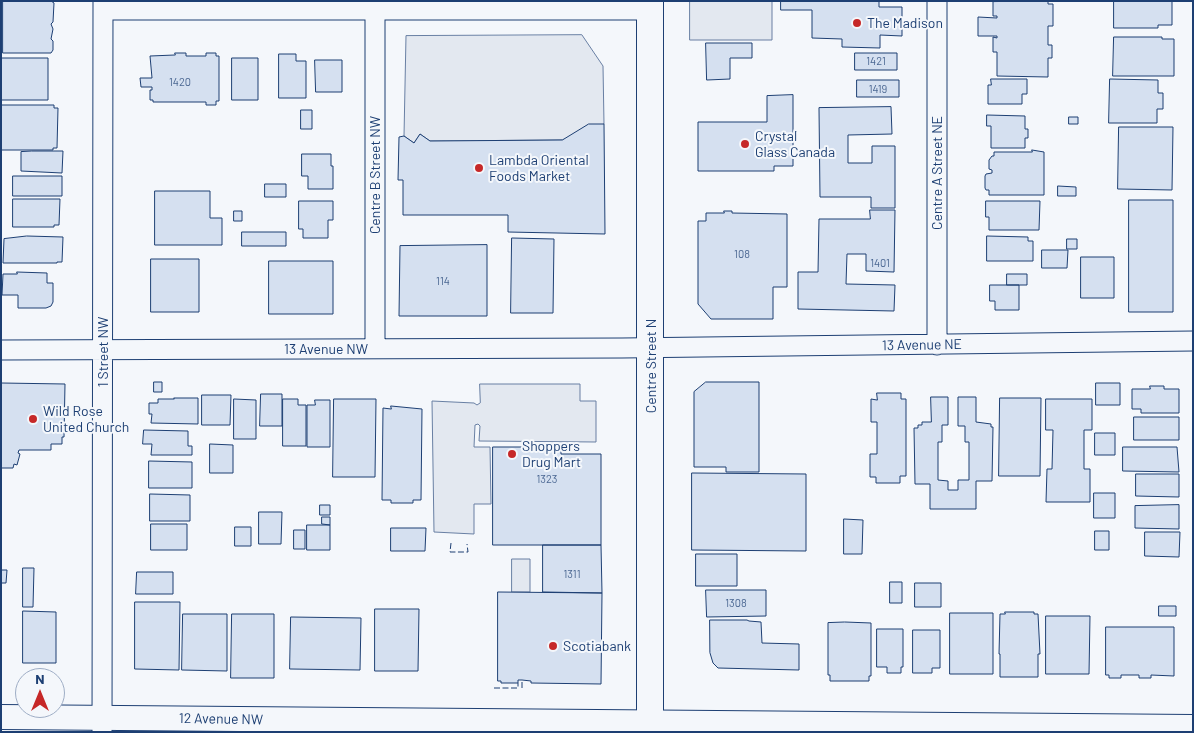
<!DOCTYPE html>
<html>
<head>
<meta charset="utf-8">
<style>
  body { margin:0 }
  #map { position:relative; width:1194px; height:733px; overflow:hidden; background:#f4f7fb; font-family:Barlow,sans-serif }
  canvas { display:block }
  .frame { position:absolute; inset:0; border:2px solid #1d3f73; pointer-events:none }
  .north { position:absolute; left:15px; top:668px; width:50px; height:50px; box-sizing:border-box; background:#f4f7fb; border:1px solid #9eadc5; border-radius:50%; rotate:0deg; font-size:14px; font-weight:700; line-height:20px; text-align:center; color:#1d3f73 }
  .north::after { content:''; display:block; margin:auto; width:18px; height:22px; background:#c62828; clip-path:polygon(50% 0,100% 100%,50% 72%,0 100%) }
</style>
</head>
<body>
<div id="map">
<canvas width="1194" height="733"></canvas>
<div class="frame"></div>
<div class="north">N</div>
</div>
<script>
const ctx = document.querySelector('canvas').getContext('2d');
ctx.lineJoin = 'round';
function paint(path, color) { ctx.fillStyle = color; ctx.fill(path, 'evenodd'); }
function trace(path, color, width, dash) { ctx.strokeStyle = color; ctx.lineWidth = width; ctx.lineCap = dash ? 'butt' : 'round'; ctx.setLineDash(dash || []); ctx.stroke(path); }
function drawText(font, color, halo, rows, align = 'center') {
  ctx.font = font + ' Barlow,sans-serif'; ctx.lineWidth = 4; ctx.setLineDash([]); ctx.textBaseline = 'middle'; ctx.strokeStyle = halo; ctx.fillStyle = color; for (const [text, x, y, turn = 0] of rows) {
    ctx.save(); ctx.translate(x, y); ctx.rotate((+turn || 0) * Math.PI / 180); ctx.textAlign = isNaN(turn) ? turn : align; if (halo) ctx.strokeText(text, 0, 0); ctx.fillText(text, 0, 0); ctx.restore();
  }
}
const parking = new Path2D(`
  M690 1H772V40H690Z
  M582 35 603 66 604 124 562 140 430 141 420 134 414 143 404 136 406 36Z
  M480 384H580V401H596V442L479 441 480 426 478 424 475 425 474 447H490L491 504H474V534L434 532 432 401 474 403 477 405 480 403Z
  M512 559H530V592H512Z`);
paint(parking, '#e3e8f0');
trace(parking, '#687fa3', 1);
const building = new Path2D(`
  M3 1H51L54 3 53 22 51 24 53 29 51 39 53 41V50L51 53H3Z
  M781 1H879V7H902V36L880 35V48L842 47V39L812 38V10H781Z
  M1048 1V4H1053V26H1048V45H1052V58H1048V77L997 76V52H993V37L997 38V36H978V17L997 18V16H993V2Z
  M1114 1H1172V25H1158V28H1114Z
  M1114 37H1162V39H1174V76H1113Z
  M706 43H752V58H730V79L707 80Z
  M175 53H186V56H206V53H216V56H219V101H216V105H206V102H153V100H150V90H152V87H141L140 78H152L150 56 175 55Z
  M855 53H897V70H855Z
  M279 54H296V61H306V98H279Z
  M1 58H48V100H1Z
  M232 58H258V100H232Z
  M315 60H342V92H316Z
  M991 79H1027V94H1022V104H988V85H991Z
  M1110 79 1158 80V93H1163V109H1157V123H1109Z
  M857 80H899V97H857Z
  M793 95V166H774V171H698V122H767V96Z
  M1 105H54V108H58L57 148H53V150H1Z
  M891 107 892 134 848 135V163H872V146H895V208H871V197H820L819 108Z
  M301 110H312V129H301Z
  M987 115 1025 116V129H1028V138H1025V148H991V126H987Z
  M1069 117H1078V124H1069Z
  M589 124H604L605 234 508 232V215H403V180H398L399 137 404 136 414 143 420 134 430 141 562 140Z
  M1119 127H1173L1172 190 1118 189Z
  M1032 150 1044 152V195H989V190H986L985 188V176L986 174 992 173V170L989 169V160L992 156H994V152H1032Z
  M32 151H63L62 173 21 171V152Z
  M302 154H331V166H333V189H308V176H302Z
  M13 176H62V196H13Z
  M265 184H286V197H265Z
  M1058 186 1076 187V196H1058Z
  M155 191H210V218H222V245H155Z
  M13 199H60L59 225H54V227H13Z
  M1129 200H1173V312H1129Z
  M299 201H333V220H328V238H303V229H299Z
  M986 201H1040L1039 230H989V217H986Z
  M870 210H895L894 272 866 271V254H847L846 284 895 285 894 311 798 309V272H818L819 219H870Z
  M234 211H242V221H234Z
  M724 211H732V213L787 214V287H773V319H711L698 304V221H706V213H724Z
  M242 232H286V246H242Z
  M27 236 63 237 62 262H57V263H3L4 239Z
  M987 236 1028 237V241H1033V261H987Z
  M512 238 554 239 553 313H511Z
  M1067 239H1077V249H1067Z
  M487 245V316H399L400 246Z
  M1042 250H1068L1067 268H1042Z
  M1081 257H1114V298H1081Z
  M151 259H199V312H151Z
  M269 261H333V314H269Z
  M17 272 47 273V283H53V302L51 306 46 308H18V295H2L3 274H17Z
  M1007 274H1027V285H1007Z
  M990 285H1019V310H995V301H990Z
  M154 382H162V392H154Z
  M706 382H759V472H726V467H694V392Z
  M1 383 65 384 64 437H62V444H51V450H19L18 453 20 454 17 465 14 464 13 468H1Z
  M1096 383H1120V405H1096Z
  M1150 386H1164V389H1179V413H1141V409H1132V389H1150Z
  M877 393H901V399H906V476H900V483H876V477H870V454H877V422H871V399L877 400Z
  M261 394H282V426H260Z
  M202 395H231L230 425H202Z
  M931 397H948V425H942V442H938V480L948 481V490H958V480H969V442H965V426H958V397H976V422L991 424V427H993L992 481H976V509H930V484H915L914 428H918V425H922V422H931Z
  M174 398H198V424L151 423 152 414H149V403H158V399H174Z
  M1000 398H1041L1040 476H999Z
  M234 399 256 400V439H234Z
  M283 399H298V405H306V446H283Z
  M334 399H376L375 477H333Z
  M1046 399H1092V430H1084V469H1090V502H1046L1047 469H1052L1053 430H1046Z
  M315 400H330V447H307V405H315Z
  M391 406 422 409 421 500H413V503H391V500H382L383 408 391 409Z
  M1134 417H1179V440H1134Z
  M144 430 188 431V446H192V455H151L152 444H143Z
  M1095 433H1115V455H1095Z
  M210 444 233 445V473H210Z
  M493 447H561V454H601V545H493Z
  M1123 447H1177L1179 472 1123 471Z
  M149 461 192 462V488H149Z
  M692 473 806 474V551L692 550Z
  M1136 474H1179V497L1136 496Z
  M1094 493H1115V518H1094Z
  M150 494 190 495V521H150Z
  M320 505H330V515H320Z
  M1179 505V529L1135 528V506Z
  M259 512H282L281 544H259Z
  M322 517H330V525L322 524Z
  M844 519 863 520 862 554H844Z
  M151 524H187V550H151Z
  M307 525H330V550H307Z
  M235 527H251V546H235Z
  M391 528H426L425 551H391Z
  M294 530H305V549H294Z
  M1095 531H1109V550H1095Z
  M1145 532H1180L1179 557 1145 556Z
  M543 545H601L602 593 543 592Z
  M696 554H737V586H696Z
  M23 568H34L33 607H23Z
  M1 570H7L6 583H1Z
  M137 572H173V594H136Z
  M890 582H902V603H890Z
  M915 583H941V607H915Z
  M706 590H766V616L707 617Z
  M498 592 602 593 601 684 531 683V681L522 680H518V683H501V681H498Z
  M135 602H180L179 670 135 669Z
  M1159 606H1176V616H1159Z
  M375 609H419L418 671H375Z
  M23 611 56 612V663H23Z
  M1005 612H1034V614H1038L1040 654H1038V677H1000V654H999L1000 614H1005Z
  M950 613H993V674H950Z
  M183 614H227V671L182 670Z
  M232 614H274V678H231Z
  M1046 616H1090L1089 674H1046Z
  M291 617 361 618 360 670 290 669Z
  M710 620H747L749 621 761 622 762 643 799 644V670L718 668 713 663 710 653Z
  M845 622 871 623V676H869V681H830V675H828V623Z
  M1106 627H1174V676L1151 675V678H1139V675H1121V678H1109V675H1106Z
  M877 629H903V667H901V673H887V667H877Z
  M913 630H940V668H932V673H913Z`);
paint(building, '#d5e0f0');
trace(building, '#1d3f73', 1);
const minor = new Path2D(`
  M937 1V345
  M103 10H650
  M375 349V1
  M1 350 622 348 1193 341
  M102 732 103 1`);
const tertiary = new Path2D(`
  M1 717 1193 727`);
const secondary = new Path2D(`
  M650 732V1`);
trace(minor, '#1d3f73', 21);
trace(tertiary, '#1d3f73', 26);
trace(secondary, '#1d3f73', 28);
trace(minor, '#f4f7fb', 19);
trace(tertiary, '#f4f7fb', 24);
trace(secondary, '#f4f7fb', 26);
trace(new Path2D(`
  M451 543 450 552H468L467 544
  M494 688H518V683
  M522 688V680`), '#1d3f73', 1, [6, 2.5]);
for (const [x, y, r, color] of [
  [857,23,5,"#c62828"],
  [745,144,5,"#c62828"],
  [479,168,5,"#c62828"],
  [33,419,5,"#c62828"],
  [512,454,5,"#c62828"],
  [553,646,5,"#c62828"]
]) { const dot = new Path2D(); dot.arc(x, y, r, 0, 2 * Math.PI); ctx.fillStyle = color; ctx.fill(dot); trace(dot, '#f4f7fb', 2); }
drawText('11px', '#4b6792', null, [
  ["1421",876,61],
  ["1420",180,82],
  ["1419",878,89],
  ["108",742,254],
  ["1401",880,263],
  ["114",443,281],
  ["1323",547,479],
  ["1311",572,574],
  ["1308",736,603]
]);
drawText('14px', '#1d3f73', '#f4f7fb', [
  ["The Madison",867,23],
  ["Crystal",755,136],
  ["Glass Canada",755,152],
  ["Lambda Oriental",489,160],
  ["Foods Market",489,176],
  ["Wild Rose",43,411],
  ["United Church",43,427],
  ["Shoppers",522,446],
  ["Drug Mart",522,462],
  ["Scotiabank",563,646]
], 'left');
drawText('14px', '#1d3f73', '#f4f7fb', [
  ["Centre A Street NE",937,173,-90],
  ["Centre B Street NW",375,175,-90],
  ["13 Avenue NE",922,345,-1],
  ["13 Avenue NW",326,349],
  ["1 Street NW",103,352,-90],
  ["Centre Street N",651,366,-90],
  ["12 Avenue NW",221,719,1]
]);
</script>
</body>
</html>
